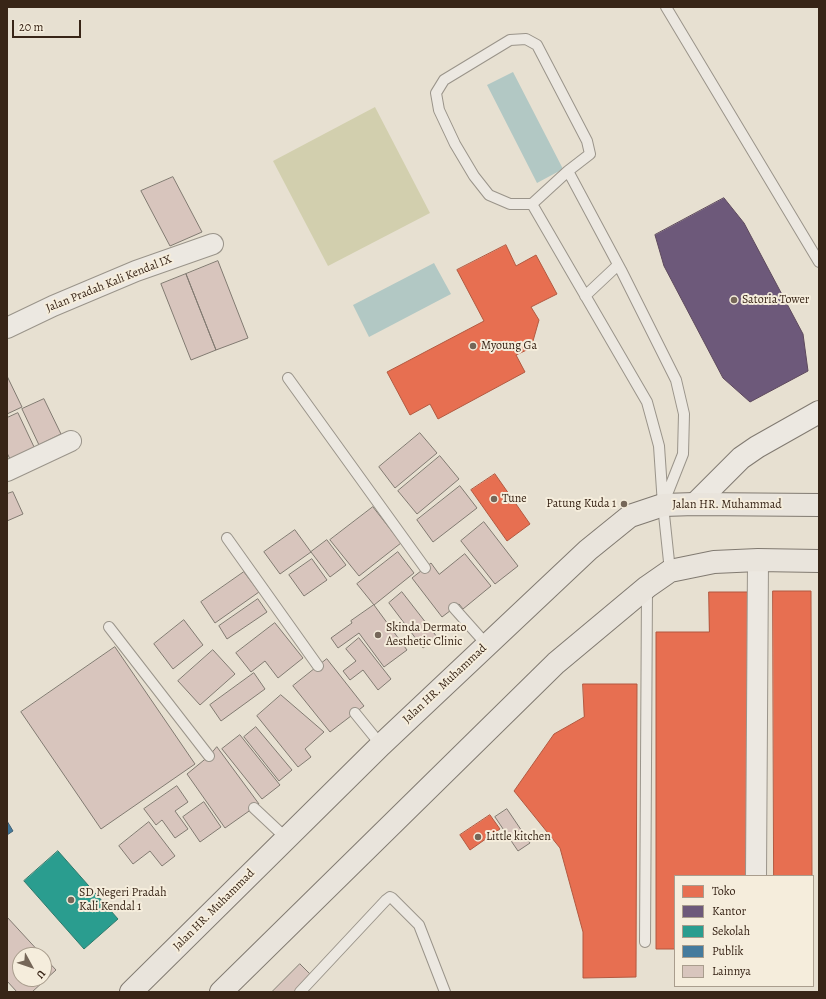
<!DOCTYPE html>
<html>
<head>
<meta charset="utf-8">
<style>
  body { margin:0 }
  #map { position:relative; width:826px; height:999px; overflow:hidden; background:#e7e0d1; font-family:Alegreya,serif }
  canvas { display:block }
  .frame { position:absolute; inset:0; border:8px solid #382517; pointer-events:none }
  .legend { position:absolute; left:674px; top:875px; width:140px; height:112px; box-sizing:border-box; background:#f5eddc; border:1px solid #a99d8d; margin:0; padding:5px 7px; list-style:none; font-size:12px; color:#382517 }
  .legend li { display:flex; align-items:center; gap:8px; height:20px }
  .legend b { width:20px; border:1px solid #a99d8d }
  .north { position:absolute; left:12px; top:947px; width:40px; height:40px; box-sizing:border-box; background:#f5eddc; border:1px solid #a99d8d; border-radius:50%; rotate:130deg; font-size:11px; font-weight:700; line-height:16px; text-align:center; color:#382517 }
  .north::after { content:''; display:block; margin:auto; width:14px; height:18px; background:#756658; clip-path:polygon(50% 0,100% 100%,50% 72%,0 100%) }
  .scale { position:absolute; left:12px; top:20px; width:69px; height:18px; box-sizing:border-box; border:2px solid #382517; border-top:0; padding-left:5px; font-size:12px; line-height:14px; white-space:nowrap; color:#382517; -webkit-text-stroke:3px #f5eddc; paint-order:stroke }
</style>
</head>
<body>
<div id="map">
<canvas width="826" height="999"></canvas>
<div class="frame"></div>
<ul class="legend">
<li><b style="height:11px;background:#e76f51"></b>Toko</li>
<li><b style="height:11px;background:#6d597a"></b>Kantor</li>
<li><b style="height:11px;background:#2a9d8f"></b>Sekolah</li>
<li><b style="height:11px;background:#457b9d"></b>Publik</li>
<li><b style="height:11px;background:#d8c5bd"></b>Lainnya</li>
</ul>
<div class="north">U</div>
<div class="scale">20 m</div>
</div>
<script>
const ctx = document.querySelector('canvas').getContext('2d');
ctx.lineJoin = 'round';
function paint(path, color) { ctx.fillStyle = color; ctx.fill(path, 'evenodd'); }
function trace(path, color, width, dash) { ctx.strokeStyle = color; ctx.lineWidth = width; ctx.lineCap = dash ? 'butt' : 'round'; ctx.setLineDash(dash || []); ctx.stroke(path); }
function drawText(font, color, halo, rows, align = 'center') {
  ctx.font = font + ' Alegreya,serif'; ctx.lineWidth = 4; ctx.setLineDash([]); ctx.textBaseline = 'middle'; ctx.strokeStyle = halo; ctx.fillStyle = color; for (const [text, x, y, turn = 0] of rows) {
    ctx.save(); ctx.translate(x, y); ctx.rotate((+turn || 0) * Math.PI / 180); ctx.textAlign = isNaN(turn) ? turn : align; if (halo) ctx.strokeText(text, 0, 0); ctx.fillText(text, 0, 0); ctx.restore();
  }
}
paint(new Path2D(`
  M375 107 430 213 328 266 273 161Z`), '#d2cfae');
paint(new Path2D(`
  M513 72 563 169 537 183 487 85Z
  M434 263 451 294 369 337 353 305Z`), '#b2c8c4');
const shops = new Path2D(`
  M506 245 516 266 536 255 557 294 531 307 539 320 531 348 516 355 525 372 438 419 430 404 410 415 387 372 484 321 457 270Z
  M495 474 530 524 507 541 471 490Z
  M773 591H811L812 876H774Z
  M709 592H754V876H675V949H656V632H709Z
  M583 684H637L636 977 583 978V932L560 848 514 791 554 734 584 717Z
  M490 815 500 829 470 850 460 835Z`);
paint(shops, '#e76f51');
trace(shops, '#b25940', 1);
const offices = new Path2D(`
  M724 198 744 223 803 334 808 371 750 402 723 378 664 266 655 235Z`);
paint(offices, '#6d597a');
trace(offices, '#5d495c', 1);
const schools = new Path2D(`
  M58 851 118 919 84 949 24 881Z`);
paint(schools, '#2a9d8f');
trace(schools, '#2e796b', 1);
const public = new Path2D(`
  M7 821 13 831 7 835Z`);
paint(public, '#457b9d');
trace(public, '#416175', 1);
const building = new Path2D(`
  M173 177 202 232 170 246 141 191Z
  M218 261 248 338 216 350 186 274Z
  M186 274 216 350 191 360 161 284Z
  M7 376 22 407 7 414Z
  M44 399 61 434 39 445 22 409Z
  M18 413 35 449 11 461 7 453V418Z
  M420 433 437 453 395 488 379 467Z
  M440 456 459 479 417 514 398 491Z
  M460 486 477 508 433 542 417 520Z
  M13 492 23 514 7 521V494Z
  M373 507 401 543 359 576 330 540Z
  M484 522 518 566 495 584 461 541Z
  M295 530 311 552 280 574 264 552Z
  M327 540 346 565 330 577 311 552Z
  M398 552 414 573 374 605 357 584Z
  M465 554 491 586 463 609 459 604 442 617 412 578 431 563 439 574Z
  M312 559 327 580 304 596 289 575Z
  M244 572 259 592 215 623 201 602Z
  M402 592 437 637 423 648 389 603Z
  M258 599 267 612 227 639 219 626Z
  M374 605 407 650 384 667 359 633 338 648 331 638 352 623 351 621Z
  M184 620 203 645 173 669 154 644Z
  M275 623 303 658 278 678 265 661 251 672 236 653Z
  M359 638 391 679 378 690 363 670 350 680 343 671 356 661 346 649Z
  M115 647 195 764 101 829 21 712Z
  M213 650 235 674 200 705 178 681Z
  M327 659 364 706 330 732 293 686Z
  M254 673 265 689 221 721 210 705Z
  M281 695 324 732 305 749 311 757 298 767 257 716Z
  M256 727 292 770 279 781 244 737Z
  M240 735 280 785 262 799 222 749Z
  M217 747 259 804 225 828 187 774 209 756Z
  M177 786 188 802 175 811 188 829 175 838 162 820 156 825 144 809Z
  M204 802 221 827 200 842 183 817Z
  M507 809 530 843 518 851 495 817Z
  M149 822 175 856 162 866 150 851 133 864 119 846Z
  M7 917 42 955H20V979H44V957L56 970 32 992H17L7 981Z
  M300 964 311 975 295 992H272Z`);
paint(building, '#d8c5bd');
trace(building, '#817a71', 1);
const lane = new Path2D(`
  M666 7 819 262
  M526 39 537 45 587 141 590 154 568 171 532 204H510L489 195 474 176 455 144 439 110 436 93 444 80 510 40Z
  M568 171 621 270 676 380 684 414 683 454 664 502
  M532 204 647 402 659 446 663 505 670 571
  M585 296 618 265
  M288 378 425 568
  M227 538 318 666
  M454 608 487 645
  M109 627 209 756
  M355 713 381 745
  M254 808 286 838
  M645 942 647 588
  M300 992 386 900 390 897 392 898 419 925 445 992`);
const street = new Path2D(`
  M7 328 53 306 136 271 213 244
  M7 471 71 441
  M756 876 758 560`);
const secondary = new Path2D(`
  M695 504 741 458 757 447 819 412`);
const primary = new Path2D(`
  M131 992 381 745 588 550 630 516 663 505 695 504 819 505
  M221 992 556 663 647 587 670 571 714 562 758 560 819 561`);
trace(lane, '#9a948a', 12);
trace(street, '#9a948a', 22);
trace(secondary, '#817a71', 24);
trace(primary, '#817a71', 24);
trace(lane, '#ece8e1', 10);
trace(street, '#ece8e1', 20);
trace(secondary, '#ece8e1', 22);
trace(primary, '#e9e4dc', 22);
for (const [x, y, r, color] of [
  [734,300,4,"#756658"],
  [473,346,4,"#756658"],
  [494,499,4,"#756658"],
  [624,504,4,"#756658"],
  [378,635,4,"#756658"],
  [478,837,4,"#756658"],
  [71,900,4,"#756658"]
]) { const dot = new Path2D(); dot.arc(x, y, r, 0, 2 * Math.PI); ctx.fillStyle = color; ctx.fill(dot); trace(dot, '#f5eddc', 1.5); }
drawText('12px', '#382517', '#f5eddc', [
  ["Jalan Pradah Kali Kendal IX",109,284,-22],
  ["Jalan HR. Muhammad",727,505],
  ["Jalan HR. Muhammad",445,684,-43],
  ["Jalan HR. Muhammad",214,910,-45]
]);
drawText('12px', '#382517', '#f5eddc', [
  ["Satoria Tower",742,300],
  ["Myoung Ga",481,346],
  ["Tune",502,499],
  ["Patung Kuda 1",616,504,"right"],
  ["Skinda Dermato",386,628],
  ["Aesthetic Clinic",386,642],
  ["Little kitchen",486,837],
  ["SD Negeri Pradah",79,893],
  ["Kali Kendal 1",79,907]
], 'left');
</script>
</body>
</html>
